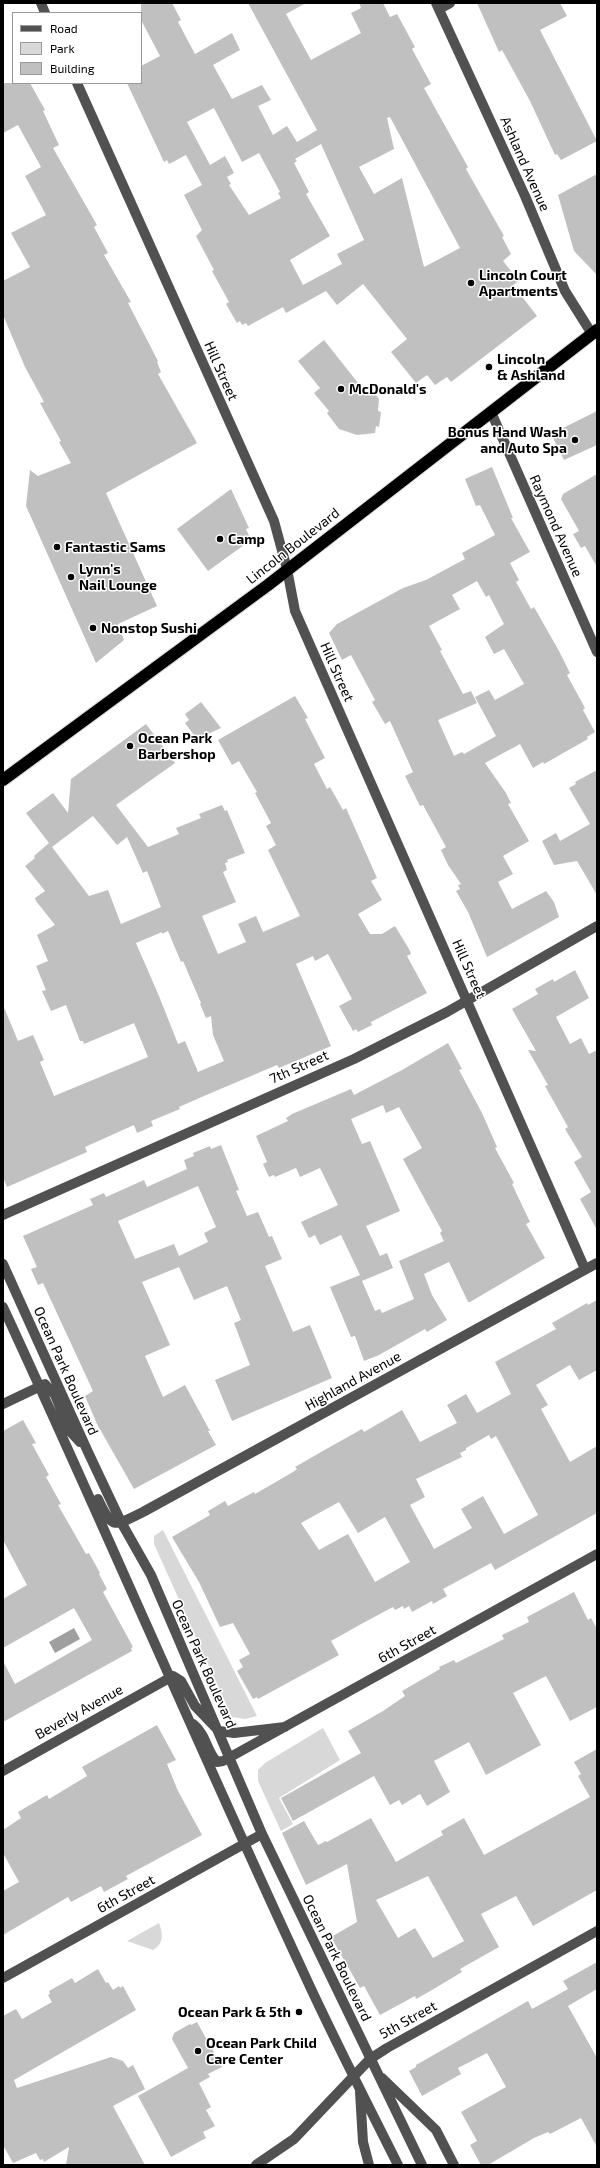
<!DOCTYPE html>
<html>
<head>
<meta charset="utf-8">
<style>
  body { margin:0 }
  #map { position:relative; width:600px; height:2168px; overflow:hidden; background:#fff; font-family:"Exo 2",sans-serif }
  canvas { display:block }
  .frame { position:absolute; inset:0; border:4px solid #000; pointer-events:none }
  .legend { position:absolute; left:12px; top:12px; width:130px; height:72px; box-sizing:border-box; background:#fff; border:1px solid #999; margin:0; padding:5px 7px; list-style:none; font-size:12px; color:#000 }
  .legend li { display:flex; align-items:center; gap:8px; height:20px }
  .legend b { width:20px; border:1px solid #999 }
</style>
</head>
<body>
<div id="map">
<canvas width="600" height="2168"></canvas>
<div class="frame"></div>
<ul class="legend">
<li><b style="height:5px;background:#515151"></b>Road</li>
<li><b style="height:11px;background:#d8d8d8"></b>Park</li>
<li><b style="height:11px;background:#c0c0c0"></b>Building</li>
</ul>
</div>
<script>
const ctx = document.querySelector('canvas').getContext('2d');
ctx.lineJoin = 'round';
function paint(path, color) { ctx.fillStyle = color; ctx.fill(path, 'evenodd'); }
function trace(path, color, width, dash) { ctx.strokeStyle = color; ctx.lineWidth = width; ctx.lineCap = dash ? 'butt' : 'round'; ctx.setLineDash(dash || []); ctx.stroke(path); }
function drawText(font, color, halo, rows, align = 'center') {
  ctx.font = font + ' "Exo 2",sans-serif'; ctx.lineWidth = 3; ctx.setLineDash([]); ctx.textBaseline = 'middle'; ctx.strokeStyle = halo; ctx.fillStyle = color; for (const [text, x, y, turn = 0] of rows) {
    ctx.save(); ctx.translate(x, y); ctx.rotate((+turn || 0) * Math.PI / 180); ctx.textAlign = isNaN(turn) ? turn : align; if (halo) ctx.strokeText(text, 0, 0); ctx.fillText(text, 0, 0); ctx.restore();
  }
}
paint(new Path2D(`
  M163 1530 257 1716 245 1719 232 1717 154 1544V1536Z
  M323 1728 340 1760 279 1798 293 1824 281 1831 258 1781V1770L265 1763Z
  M159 1923C163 1934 164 1944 153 1950L127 1941Z`), '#d8d8d8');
paint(new Path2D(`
  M74 1628 80 1639 55 1653 49 1642Z`), '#9f9f9f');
paint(new Path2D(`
  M141 3H172L181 20 178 22 195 54 232 33 240 50 213 65 232 99 262 85 271 100 258 106 273 135 287 126 297 142 317 130 248 3H306L286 14 311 60 361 33 351 13 361 8 359 3H383L390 17 397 14 415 47 412 49 431 84 424 88 468 167 466 169 504 236 502 237 511 254 503 261 519 281 513 285 537 316 451 382 447 377 435 385 427 375 416 383 391 352 407 339 363 284 337 305 326 291 286 313 283 307 248 326 246 323 242 325 240 321 237 323 226 304 229 302 212 271 214 270 196 236 202 230 184 195 202 185 186 155 169 164 167 160 164 162 127 83H141V66L160 56 141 20ZM214 108 242 162 259 153 280 192 278 193 281 198 249 215 229 185 231 184 227 177 234 173 225 156 210 165 187 122ZM390 117 460 248 424 267 402 178 374 194 359 167 394 149 387 118ZM321 144 364 240 337 254 342 264 303 285 290 260 330 236 306 194 309 192 294 163 297 161 295 159Z
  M477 3H560L567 16 540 30 597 141 561 160 557 154 555 155 530 101 502 50 499 52Z
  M3 83H30L45 110 43 111 59 145 53 148 97 225 94 227 108 253 104 255 131 302 128 303 158 361 157 362 161 372 158 374 197 443 106 493 157 606 118 624 124 640 96 663 26 506 30 470 38 476 71 463 59 442 61 441 40 403 44 402 25 367 3 315V281L30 267 11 233 46 215 25 176 41 167 18 125 3 133Z
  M597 174V275L574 251 558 195Z
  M324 340 366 393 371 389 379 399 378 411 381 412 379 427 376 426 375 433 357 435 339 429 327 413 329 411 314 393 320 388 298 361Z
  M597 411V445L564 460 551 434Z
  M492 467 513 518H511L530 552 510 563 519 580 516 582 531 609 534 607 559 651 570 673 567 675 585 708 583 710 595 732 587 737 588 739 544 764 543 762 533 768 520 744 485 763 506 793 511 803 508 804 529 841 503 856 513 874 498 882 512 909 546 891 554 902 559 917 487 957 468 912 456 891 460 889 458 885 461 884 448 865 441 850 446 847 423 805 420 806 405 776 413 772 390 721 385 724 372 702 375 700 351 655 342 660 329 633 337 624 403 588 426 580 465 559 462 553 495 535 480 505 476 506 465 479ZM477 581 486 597 489 595 504 624 485 637 494 654 504 649 524 684 495 700 489 690 475 697 496 736 464 754 462 752 454 756 438 720 477 703 471 691 463 694 440 651 442 650 429 626 460 609 452 595Z
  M597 474V567L585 546 581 548 573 534 579 531 561 499 563 494Z
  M231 489 249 528 246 529 251 540 208 571 177 529Z
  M295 696 308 718 305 719 325 758 314 764 327 789 330 787 343 810 346 808 377 878 371 881 382 900 358 914 370 934H382L395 926 409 949 411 954 407 956 427 993 371 1022 372 1025 358 1032 356 1029 353 1031 339 1006 352 999 328 954 315 961 313 956 296 964 331 1046 279 1068 277 1065 204 1096 179 1107 180 1109 151 1121 153 1126 137 1133 134 1125 85 1147 87 1152 7 1187 3 1177V1005L18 1041 33 1035 44 1060 40 1062 54 1096 148 1057 134 1023 84 1044 83 1041H80L66 1005 51 1011 42 991 46 990 36 966 48 961 37 935 55 925 36 901 35 898 45 891 25 866 35 858 34 856 49 843 26 813 53 793 68 813 71 779 146 724 175 763 116 805 148 847 179 834 176 828 201 818 199 814 222 805 225 811 227 810 245 853 227 860 228 862 225 863 227 870 223 872 236 902 202 916 218 954 246 942 238 924 256 916 263 932 300 916 268 850 276 845 266 826 271 823 255 793 257 792 239 761 232 765 218 740ZM93 816 117 845 127 837 143 873 147 871 161 907 121 924 108 890 89 896 52 847ZM168 931 181 962 183 961 201 1003 200 1004 206 1018 211 1016 213 1035 224 1061 198 1072 185 1041 178 1044 159 996 136 943 162 932V934Z
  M201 702 221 728 197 739 185 723 189 720 185 714Z
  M597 770V895L577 861 554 865 542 841 556 833 560 841 590 824 569 788 576 784 575 782Z
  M575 970 589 998 556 1017 570 1044 581 1038 589 1054 597 1050V1230L580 1199 591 1192 574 1162 582 1157 565 1129 568 1127 545 1086 548 1085 528 1050 536 1051 512 1009 538 994 535 989 553 979 554 982Z
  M448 1043 462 1069 459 1070 482 1113 497 1147 495 1148 514 1183 512 1184 530 1222 526 1224 545 1258 470 1302H468L449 1262 424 1274 432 1295 447 1320 427 1332 425 1329 379 1355 364 1361 355 1336 351 1337 330 1287 360 1275 341 1235 320 1245 315 1235 309 1238 301 1222 338 1205 320 1168 300 1177 296 1168 275 1177 274 1175 269 1177 263 1164 267 1162 256 1136 288 1121 286 1118 292 1114 351 1089 354 1095 402 1070ZM383 1105 386 1113 399 1107 422 1148 403 1159 442 1231 440 1233 444 1241 399 1261 414 1299 382 1313 380 1309 375 1311 362 1281 393 1268 387 1253 380 1256 366 1226 400 1211 370 1141 362 1144 351 1119Z
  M221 1145 239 1190 236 1191 247 1216 258 1212 269 1237 272 1236 282 1259 265 1266 293 1332 310 1325 332 1378 232 1421 215 1380 250 1365 234 1323 241 1320 227 1286 194 1300 179 1267 142 1282 170 1345 145 1356 163 1397 185 1385 210 1431H208L216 1445 134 1489 97 1424 85 1396 93 1391 43 1283 38 1285 31 1269 37 1267 23 1236 93 1205 90 1199 104 1193 106 1197 144 1180 147 1187 187 1169 184 1160 194 1156 193 1153 210 1146 211 1149ZM198 1186 216 1227 204 1233 208 1242 179 1256 174 1244 135 1259 118 1221Z
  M597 1300V1370L579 1380 570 1365 536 1385 548 1405 541 1409 570 1462 597 1446V1513L495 1570 491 1563 443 1589 447 1596 433 1604 432 1601 412 1612 409 1606 404 1609 403 1606 395 1610 393 1607 363 1623 331 1641 339 1655 258 1699 257 1697 253 1699 237 1671 243 1667 239 1660 250 1654 233 1623 220 1627 199 1582 172 1537 210 1515 208 1511 225 1501 228 1506 254 1492 255 1494 293 1472 297 1469 295 1467 321 1452 362 1429 364 1432 402 1410 420 1442 457 1423 447 1405 466 1394 477 1413 511 1394 495 1362 556 1329 552 1323 587 1303 588 1305ZM489 1435 491 1439 496 1436 538 1515 504 1534 483 1496 461 1509 472 1528 434 1549 410 1505 425 1497 416 1479 462 1457 460 1453 466 1450V1448ZM339 1502 358 1533 385 1517 410 1562 375 1582 348 1534 319 1550 301 1523Z
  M23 1420 36 1443 32 1444 49 1475 46 1477 61 1504 58 1505 86 1554 89 1553 100 1573 99 1574 107 1589 103 1592 133 1647 131 1648 132 1651 3 1722V1661L15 1684 92 1640 74 1608 3 1648V1599L27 1585 3 1540V1431Z
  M574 1592 588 1620 591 1618 597 1629V1707L570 1721 546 1676 513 1693 541 1745 486 1775 469 1742 434 1761 450 1792 427 1806 420 1794 402 1805 399 1800 390 1805 374 1776 293 1821 281 1798 361 1753 348 1731 383 1711 405 1696 402 1691 440 1669 439 1667 454 1660 456 1663 504 1639 502 1635 529 1622 527 1617Z
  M157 1725 176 1760 167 1764 178 1791 202 1835 126 1876 128 1879 104 1892 101 1886 71 1902 68 1897 3 1935V1891L19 1882 3 1853V1830L21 1818 18 1812 47 1795 49 1799 87 1776 82 1767Z
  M597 1749V1890L533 1926 516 1896 481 1914 499 1947 460 1969 462 1972 432 1990 416 1999 415 1996 380 2015 364 1986 360 1988 331 1937 357 1922 347 1864 306 1885 282 1833 304 1821 318 1845 326 1841 327 1842 371 1818 396 1862 443 1835 441 1831 464 1818 484 1855 590 1797 578 1776 581 1774 574 1762ZM428 1876 464 1941 433 1958 415 1928 398 1938 376 1900Z
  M597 1962V1989L568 2006 597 2058V2147L581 2118 550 2134 548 2132 534 2138 488 2165H481L470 2145 477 2141 461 2112 506 2087 487 2053 458 2068 461 2074 422 2096 409 2071 416 2067V2065L528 2001 532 2009 568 1989 563 1981Z
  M98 1969 106 1983 108 1982 113 1990 119 1986 120 1988 123 1986 136 2010 14 2080 17 2088 111 2057 123 2061 128 2068 133 2065 145 2089 113 2106 145 2165H66L69 2147 44 2162 43 2159 40 2160 36 2153 13 2163 3 2145V2016L16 2009 22 2019 52 2002 48 1995 50 1994 49 1991 72 1978 75 1983Z
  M197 2022 222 2067 208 2074 210 2077 199 2083 211 2107 206 2110 215 2126 203 2132 206 2138 171 2157 138 2096 188 2068 172 2039 174 2033 190 2024 191 2025Z`), '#c0c0c0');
const highway = new Path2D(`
  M3 780 268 585 597 330`);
trace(highway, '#dbdbdb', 14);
trace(new Path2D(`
  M41 3 45 13
  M436 3 525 196 565 291 592 334
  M439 9 450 3
  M77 83 274 521 287 569 295 611 585 1269
  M491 412 597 652
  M3 1215 354 1059 447 1012 597 926
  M3 1264 88 1452 121 1522 151 1575 262 1834 422 2165
  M3 1307C106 1529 202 1755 306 1978 335 2041 367 2103 398 2165
  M3 1404 45 1384 55 1395 69 1430 80 1442
  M98 1499C113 1531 114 1526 143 1512L597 1263
  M193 1724C207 1735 206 1751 217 1762L223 1761 597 1554
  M3 1771 173 1676 181 1681 195 1706 219 1731 234 1733 285 1727
  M3 1978 262 1834
  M382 2078 436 2130 454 2165
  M360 2092 363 2142 369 2165
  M256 2165 294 2139 370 2059 387 2048 597 1931`), '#515151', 10);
trace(highway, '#000', 12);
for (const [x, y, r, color] of [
  [471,283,4,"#000"],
  [489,367,4,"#000"],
  [341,389,4,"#000"],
  [575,440,4,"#000"],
  [220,539,4,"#000"],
  [57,547,4,"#000"],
  [71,577,4,"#000"],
  [93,628,4,"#000"],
  [130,746,4,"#000"],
  [299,2012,4,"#000"],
  [198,2051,4,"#000"]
]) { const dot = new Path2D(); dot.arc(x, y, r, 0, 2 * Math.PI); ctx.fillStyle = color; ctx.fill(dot); trace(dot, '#fff', 1.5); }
drawText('14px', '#000', '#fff', [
  ["Ashland Avenue",525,164,66],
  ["Hill Street",221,371,66],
  ["Raymond Avenue",556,526,66],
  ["Lincoln Boulevard",293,546,-38],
  ["Hill Street",337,672,66],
  ["Hill Street",469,969,66],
  ["7th Street",299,1067,-24],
  ["Ocean Park Boulevard",66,1371,66],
  ["Highland Avenue",353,1381,-29],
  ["6th Street",407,1644,-29],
  ["Ocean Park Boulevard",204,1664,66],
  ["Beverly Avenue",79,1712,-29],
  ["6th Street",126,1894,-29],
  ["Ocean Park Boulevard",337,1958,64],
  ["5th Street",408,2020,-29]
]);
drawText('bold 14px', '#000', '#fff', [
  ["Lincoln Court",479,275],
  ["Apartments",479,291],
  ["Lincoln",497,359],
  ["& Ashland",497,375],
  ["McDonald's",349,389],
  ["Bonus Hand Wash",567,432,"right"],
  ["and Auto Spa",567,448,"right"],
  ["Camp",228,539],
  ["Fantastic Sams",65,547],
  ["Lynn's",79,569],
  ["Nail Lounge",79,585],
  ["Nonstop Sushi",101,628],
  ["Ocean Park",138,738],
  ["Barbershop",138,754],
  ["Ocean Park & 5th",291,2012,"right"],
  ["Ocean Park Child",206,2043],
  ["Care Center",206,2059]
], 'left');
</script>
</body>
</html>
